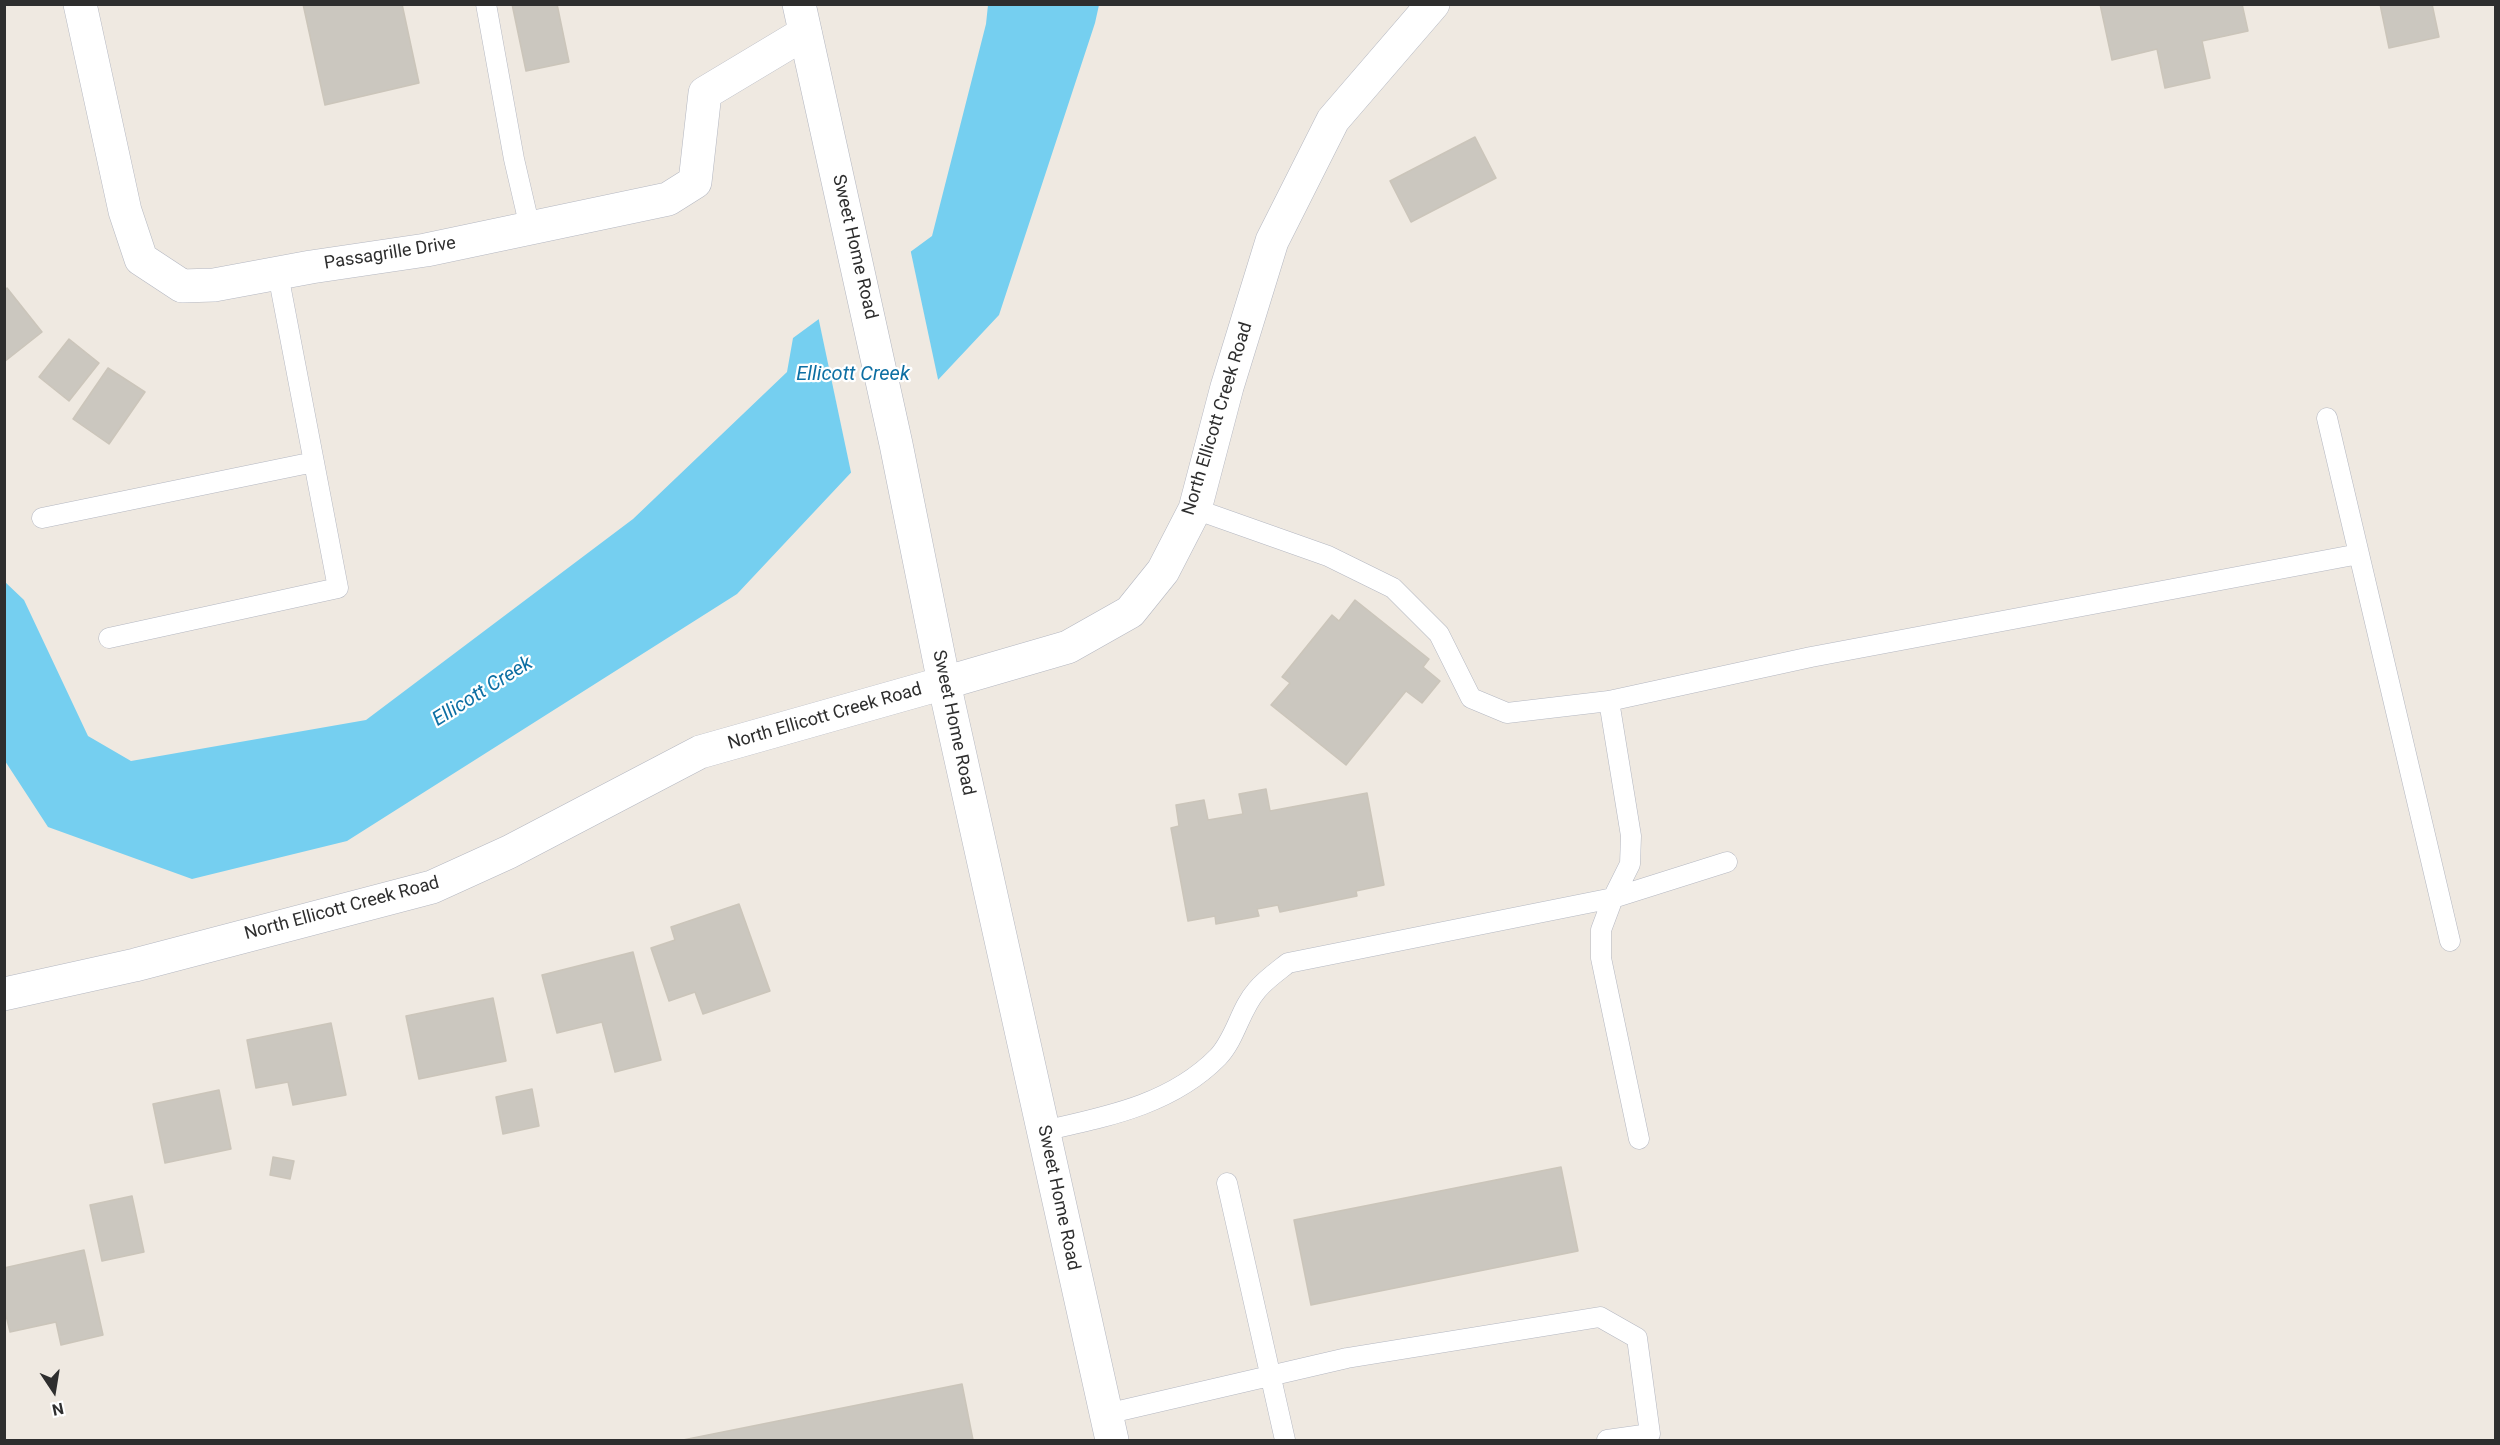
<!DOCTYPE html>
<html>
<head>
<meta charset="utf-8">
<style>
  body { margin:0 }
  #map { position:relative; width:2500px; height:1445px; overflow:hidden; background:#efe9e1; font-family:Roboto,sans-serif }
  canvas { display:block }
  .frame { position:absolute; inset:0; border:6px solid #2e2e2e; pointer-events:none }
  .north { position:absolute; left:24px; top:1361px; width:60px; height:60px; -webkit-text-stroke:4px #fff; paint-order:stroke; rotate:168deg; font-size:16px; font-weight:700; line-height:24px; text-align:center; color:#2e2e2e }
  .north::after { content:''; display:block; margin:auto; width:21px; height:27px; background:#2e2e2e; clip-path:polygon(50% 0,100% 100%,50% 72%,0 100%) }
</style>
</head>
<body>
<div id="map">
<canvas width="2500" height="1445"></canvas>
<div class="frame"></div>
<div class="north">N</div>
</div>
<script>
const ctx = document.querySelector('canvas').getContext('2d');
ctx.lineJoin = 'round';
function paint(path, color) { ctx.fillStyle = color; ctx.fill(path, 'evenodd'); }
function trace(path, color, width, dash) { ctx.strokeStyle = color; ctx.lineWidth = width; ctx.lineCap = dash ? 'butt' : 'round'; ctx.setLineDash(dash || []); ctx.stroke(path); }
function drawText(font, color, halo, rows, align = 'center') {
  ctx.font = font + ' Roboto,sans-serif'; ctx.lineWidth = 4.5; ctx.setLineDash([]); ctx.textBaseline = 'middle'; ctx.strokeStyle = halo; ctx.fillStyle = color; for (const [text, x, y, turn = 0] of rows) {
    ctx.save(); ctx.translate(x, y); ctx.rotate((+turn || 0) * Math.PI / 180); ctx.textAlign = isNaN(turn) ? turn : align; if (halo) ctx.strokeText(text, 0, 0); ctx.fillText(text, 0, 0); ctx.restore();
  }
}
paint(new Path2D(`
  M988 5H1099L1095 23 999 315 737 594 347 841 192 879 48 827 5 761 4 581 24 600 88 736 131 761 366 720 633 519 787 372 793 338 932 236 986 24Z`), '#75cff0');
paint(new Path2D(`
  M910 248 939 384 852 477 818 316Z`), '#efe9e1');
const building = new Path2D(`
  M303 4H402L419 83 325 105Z
  M512 4H557L569 62 526 71Z
  M2100 4H2242L2248 31 2202 41 2210 78 2165 88 2157 49 2112 60Z
  M2380 4H2432L2439 37 2389 48Z
  M1475 137 1496 178 1411 222 1390 181Z
  M7 288 42 332 4 362V290Z
  M69 339 99 363 69 401 39 377Z
  M108 368 145 392 109 444 73 419Z
  M1355 600 1429 659 1423 667 1440 681 1422 703 1406 691 1346 765 1271 705 1290 683 1282 677 1332 615 1339 621Z
  M1266 789 1270 811 1367 793 1384 885 1356 891 1357 896 1280 912 1278 905 1257 909 1259 916 1216 924 1215 916 1188 921 1171 828 1179 826 1176 805 1204 800 1208 820 1243 814 1239 794Z
  M739 904 770 991 703 1014 695 992 669 1001 651 948 675 940 671 927Z
  M633 952 661 1060 615 1072 602 1022 557 1033 542 975Z
  M493 998 506 1061 419 1079 406 1016Z
  M331 1023 346 1095 293 1105 288 1082 256 1088 247 1040Z
  M532 1089 539 1126 503 1134 496 1097Z
  M219 1090 231 1149 165 1163 153 1104Z
  M273 1157 294 1161 290 1179 270 1175Z
  M1561 1167 1578 1251 1311 1305 1294 1220Z
  M132 1196 144 1252 102 1261 90 1205Z
  M84 1250 103 1335 61 1345 56 1322 10 1332 4 1307V1268Z
  M962 1384 973 1440H683Z`);
paint(building, '#cbc7bf');
trace(building, '#cbc5ba', 1.5);
const lane = new Path2D(`
  M486 4 514 159 530 228
  M2327 418 2450 941
  M1195 509 1328 556 1393 588 1439 634 1471 698 1507 713 1609 701 1811 657 2359 554
  M42 518 314 462
  M109 638 338 588 278 274
  M1609 701 1631 836 1630 864 1613 898 1601 930V958L1639 1139
  M1043 1131C1105 1117 1171 1105 1218 1057 1236 1038 1240 1009 1257 990 1265 980 1278 971 1288 963L1613 898 1727 862
  M1227 1183 1285 1440
  M1106 1414 1347 1358 1600 1317 1637 1338 1650 1434 1607 1440`);
const street = new Path2D(`
  M80 4 125 211 141 259 182 286 214 285 311 267 426 250 668 199 695 182 705 93 805 33
  M4 994 135 965 432 887 509 852 700 752 944 683`);
const secondary = new Path2D(`
  M799 4 896 444 944 683 1112 1440
  M944 683 1068 647 1130 612 1163 571 1195 509 1227 387 1272 241 1333 120 1433 4`);
trace(lane, '#b4b7c1', 21);
trace(street, '#b4b7c1', 34);
trace(secondary, '#b4b7c1', 34);
trace(lane, '#fff', 20);
trace(street, '#fff', 33);
trace(secondary, '#fff', 33);
drawText('18px', '#2e2e2e', '#fff', [
  ["Sweet Home Road",854,247,77],
  ["Passagrille Drive",390,254,-9],
  ["North Ellicott Creek Road",1218,419,-73],
  ["North Ellicott Creek Road",825,717,-16],
  ["Sweet Home Road",953,723,78],
  ["North Ellicott Creek Road",342,909,-15],
  ["Sweet Home Road",1058,1198,78]
]);
drawText('italic 20px', '#0d6fa3', '#fff', [
  ["Ellicott Creek",853,375],
  ["Ellicott Creek",483,692,-32]
]);
</script>
</body>
</html>
